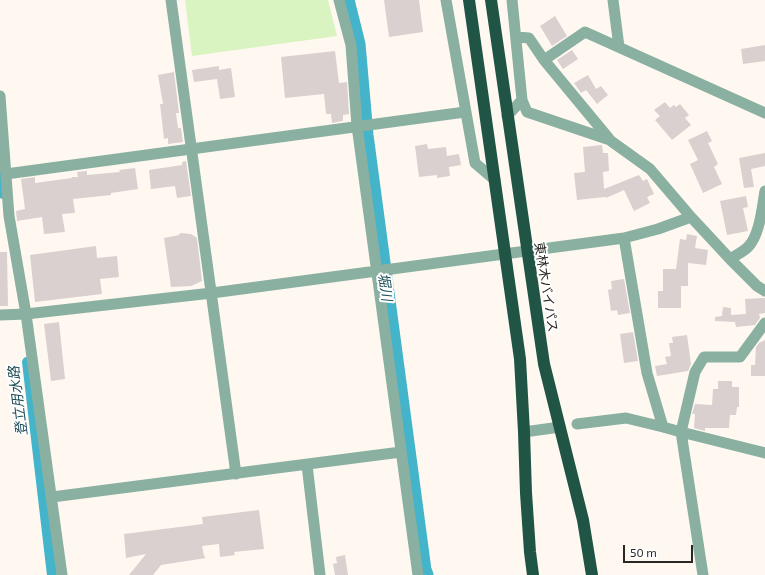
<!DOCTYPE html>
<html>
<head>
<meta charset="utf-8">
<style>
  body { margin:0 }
  #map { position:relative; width:765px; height:575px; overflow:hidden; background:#fff8f1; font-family:"Exo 2",sans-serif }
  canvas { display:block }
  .scale { position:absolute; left:623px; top:545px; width:70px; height:18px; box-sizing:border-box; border:2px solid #292724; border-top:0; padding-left:5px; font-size:12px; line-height:14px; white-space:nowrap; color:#292724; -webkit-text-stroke:3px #fff; paint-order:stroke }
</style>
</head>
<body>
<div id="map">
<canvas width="765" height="575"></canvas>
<div class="scale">50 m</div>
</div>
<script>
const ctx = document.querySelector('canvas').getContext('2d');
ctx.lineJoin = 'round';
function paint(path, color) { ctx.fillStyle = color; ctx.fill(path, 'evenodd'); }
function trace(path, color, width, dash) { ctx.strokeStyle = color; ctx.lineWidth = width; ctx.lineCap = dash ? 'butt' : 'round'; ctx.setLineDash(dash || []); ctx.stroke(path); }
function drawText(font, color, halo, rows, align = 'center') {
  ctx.font = font + ' "Exo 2","Noto Sans JP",sans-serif'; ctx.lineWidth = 4; ctx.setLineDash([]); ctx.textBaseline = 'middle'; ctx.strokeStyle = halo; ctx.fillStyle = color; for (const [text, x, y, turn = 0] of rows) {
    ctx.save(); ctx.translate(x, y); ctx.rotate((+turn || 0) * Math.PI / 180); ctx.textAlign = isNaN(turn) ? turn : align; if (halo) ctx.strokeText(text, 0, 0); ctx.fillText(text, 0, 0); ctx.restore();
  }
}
paint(new Path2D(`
  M185 0H328L337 36 192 56Z`), '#d9f4c0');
trace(new Path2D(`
  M0 176 3 194
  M27 362 52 575`), '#44b4ca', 10);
trace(new Path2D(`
  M346 0 357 44 365 135 423 570 425 575`), '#44b4ca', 17);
paint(new Path2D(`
  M384 0H419L423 32 389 37Z
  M555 16 567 36 552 46 540 26Z
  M765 45V61L743 64 741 49Z
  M572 50 578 59 563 69 557 60Z
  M335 51 339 83 347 82 349 114 343 115V121L332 123 331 114H326L324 94 285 98 281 57Z
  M219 66V70L231 68 235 97 220 99 217 79 194 82 192 70Z
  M174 72 179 113H176L178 128H181L183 142 168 144V138L164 139 160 104H163L158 75Z
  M588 75 596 89 601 86 608 95 597 104 586 90 581 93 574 83Z
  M665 102 670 108 674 105 676 107 680 104 689 115 685 118 691 125 672 140 655 120 660 116 654 110Z
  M707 131 712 141 708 143 718 164 714 167 722 184 703 193 690 164 698 160 688 140Z
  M427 144 428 149 446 147 447 156 459 154 461 165 449 167 450 176 437 178V175L419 177 415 146Z
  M602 145 603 153H608L609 171 603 172 604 189 639 175 643 181 647 179 654 194 647 197 650 203 634 211 624 190 606 198 605 197 577 200 574 173 585 172 583 147Z
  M765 153V166L751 169 754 187 744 188 739 158Z
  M186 161 191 196 177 198 175 186 151 189 149 170 182 165V162Z
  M135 168 138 189 111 193V195L73 199 75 213 62 214 65 232 44 234 42 217 17 221 16 211 25 209 21 179 35 177V183L72 178V177H78L77 172 87 171V175L120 172 119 170Z
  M746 196 748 207 743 208 748 231 727 235 720 201Z
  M180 233 191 234 197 238 202 281 191 286 171 287 164 238 179 235Z
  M687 234 697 236 695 248 708 250 706 265 688 263V286H681V308H658V291H663V269H676L680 239 686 240Z
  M96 246 97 258 117 256 119 277 100 279 102 294 35 302 30 255Z
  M0 252H7L8 306H0Z
  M624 279 630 313 618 315 617 310 611 311 608 290 612 289 611 281Z
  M763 298H765V313L759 314 760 318 755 325 736 327 735 322 715 321V317L722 316 723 307 731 308V315L746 314 745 299Z
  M59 322 65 379 51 381 44 324Z
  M633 332 638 361 624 363 620 334Z
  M687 335 691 364 688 371 657 376 655 366 667 364 665 357 671 356 669 343H673L672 337Z
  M765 340V376H751V365H755L756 347 759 343Z
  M718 381H732V387H739V407H737L736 415H730L729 428H705V431L694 428 695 414H692L695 404 712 405 713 389H718Z
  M259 510 264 549 234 552 235 555 220 557 219 544 202 546 204 556 206 558 161 565 153 575H129L146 554 126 558 124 534 203 524 202 517Z
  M345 555 348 575H335L333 564 337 563 336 557Z`), '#dad0cf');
trace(new Path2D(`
  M171 0 236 474
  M339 0 351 45 357 126 418 575
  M446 0 475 163 495 180
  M613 0 619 47
  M517 37 529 38 544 60 611 141 650 169 691 217 730 259 757 286 765 291
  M544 60 585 32 765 113
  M0 96 9 216 26 314 62 575
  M522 100 527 112 610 140
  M507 116 522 100 512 0
  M6 174 465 112
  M624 238 647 373 663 427 681 432 703 575
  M730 259C736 255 743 252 748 247 760 235 762 207 765 191
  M0 315 26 314 212 293 624 238 658 229 691 217
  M765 323 740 357H704L695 372 681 432 765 453
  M577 424 626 418 663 427
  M524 432 560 427
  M307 465 320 575
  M52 497 401 452`), '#89b0a1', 11);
trace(new Path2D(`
  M469 0 520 359 524 432 526 493 530 552 533 575
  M491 0 544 364 583 520 592 575`), '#205545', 12);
drawText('13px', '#292724', '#fff', [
  ["東林木バイパス",546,287,81]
]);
drawText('italic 14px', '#1e4e57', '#fff', [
  ["堀川",385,287,82],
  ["登立用水路",18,401,-97]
]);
</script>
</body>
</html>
